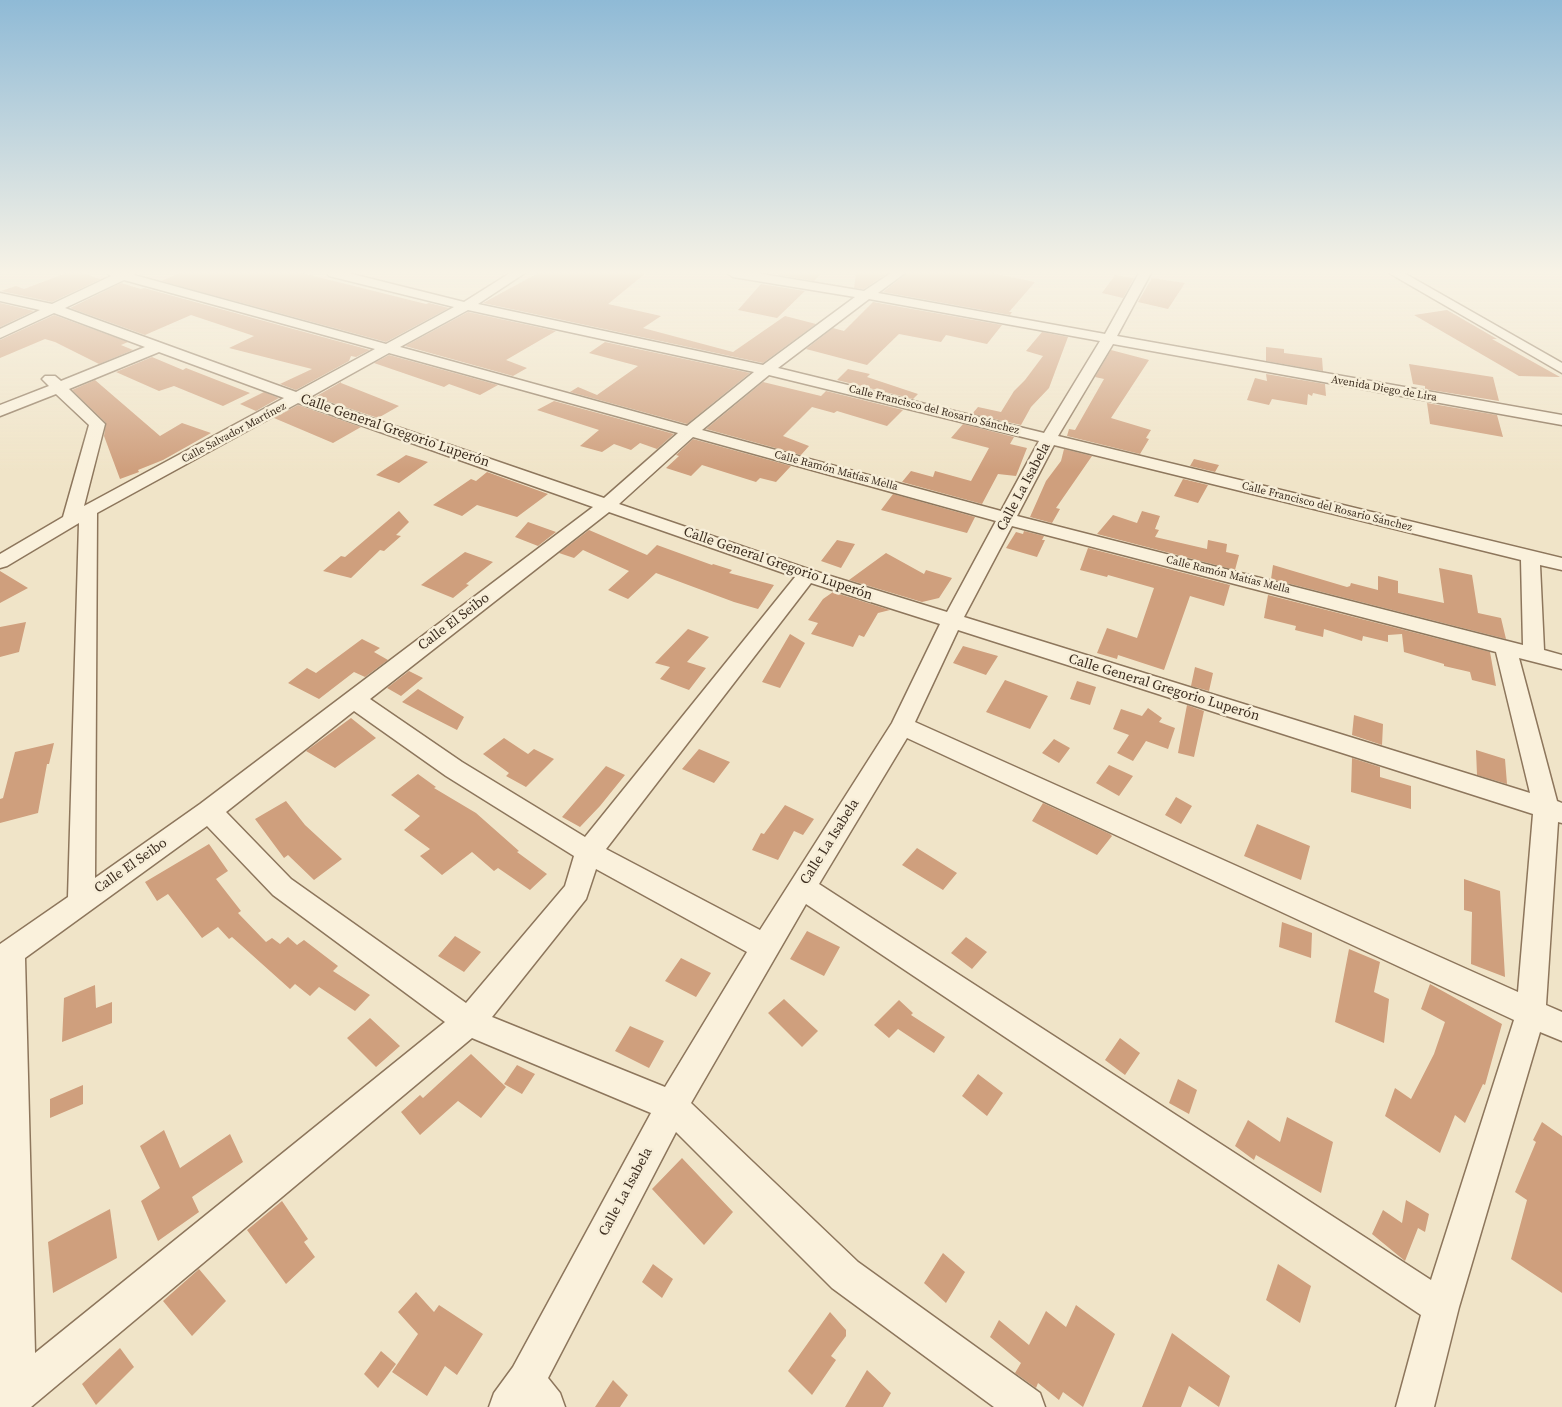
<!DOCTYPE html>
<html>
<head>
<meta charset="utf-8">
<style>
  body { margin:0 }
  canvas { display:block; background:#f0e4c8 }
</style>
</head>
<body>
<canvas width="1562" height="1407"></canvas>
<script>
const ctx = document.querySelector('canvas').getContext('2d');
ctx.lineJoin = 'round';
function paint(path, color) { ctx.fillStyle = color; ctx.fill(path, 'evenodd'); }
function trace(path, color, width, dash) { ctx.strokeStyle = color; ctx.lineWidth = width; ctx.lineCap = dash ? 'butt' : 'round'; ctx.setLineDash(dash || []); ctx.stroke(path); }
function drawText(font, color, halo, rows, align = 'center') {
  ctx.font = font + ' "Source Serif 4",serif'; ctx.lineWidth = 5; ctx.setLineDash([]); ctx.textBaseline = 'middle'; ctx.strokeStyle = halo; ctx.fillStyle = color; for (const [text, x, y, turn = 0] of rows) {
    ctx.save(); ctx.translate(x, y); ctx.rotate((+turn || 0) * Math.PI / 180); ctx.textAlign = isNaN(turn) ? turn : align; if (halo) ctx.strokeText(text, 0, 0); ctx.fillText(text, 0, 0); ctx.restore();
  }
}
paint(new Path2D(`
  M66 273H82L101 279 52 302 1 291 16 286 24 289Z
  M180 273H302L426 304 429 303 449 308 386 342 161 281Z
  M538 273H646L608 304 661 316 643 328 733 352 785 316 816 324 763 363 483 303Z
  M770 273H822L814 281Z
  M856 273H888L864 289 854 288Z
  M907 273H992L1035 282 1009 312H1012L1010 315 883 292Z
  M1115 275 1134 278 1123 298 1102 293Z
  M1152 278 1185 283 1168 309 1138 302Z
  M121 283 141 289 144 288 370 350 356 357 351 356 349 361 296 390 280 384 312 369 229 348 254 336 191 315 145 335 70 308Z
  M761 284 805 291 777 318 738 310Z
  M873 302 1002 325 987 344 946 335 941 342 899 334 867 365 806 349 833 328 844 331Z
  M0 303 34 311 0 327Z
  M1447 310 1497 339H1492L1560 377 1519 376 1414 315Z
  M468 312 556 331 506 360 527 368 513 376 405 346Z
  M54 315 128 342 121 345 133 350 99 364 55 342 45 339 0 358V340Z
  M1042 332 1068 337 1049 388 1031 407 1021 425 972 414 978 407 1001 412 1014 391 1025 380 1043 356 1026 351Z
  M605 342 750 373 687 424 570 392 578 387 597 395 638 366 589 353Z
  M1266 347 1284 349V353L1322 358 1323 371 1266 361Z
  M1111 350 1149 360 1111 418 1151 430 1146 438 1149 439 1140 454 1067 436 1069 429 1075 430 1104 379 1095 377Z
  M389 355 498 385 480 395 449 384 444 387 374 363Z
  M152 357 183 370 186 368 250 393 223 406 174 386 159 391 116 372Z
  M1409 364 1493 377 1499 401 1425 389V386L1413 384Z
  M848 369 870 374 867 377 918 394 913 399 837 380Z
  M1266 374 1325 384 1326 396 1313 393 1312 396 1308 394 1307 405 1272 399 1269 405 1247 400 1255 378 1267 381Z
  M95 380 160 436 182 423 211 433 163 460 138 470 139 472 120 479 104 436 106 423 72 390Z
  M341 382V383L399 406 378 418 315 397Z
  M763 382 821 396 826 391 903 410 887 426 837 411 834 413 812 407 783 436 809 446 801 455 706 429Z
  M264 392 279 398 256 411 240 404Z
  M554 401 674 434 657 449 640 443 631 450 614 444 602 452 580 446 599 430 537 410Z
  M1427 403 1497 415 1503 437 1430 424Z
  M298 405 361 427 333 443 274 418Z
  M963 424 1014 437 1010 444 1027 448 1016 476 998 474 982 504 902 482 911 471 933 477 935 471 971 481 989 448 951 438Z
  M693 439 791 466 776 482 760 478 756 482 702 465 691 476 666 468 679 456 676 455Z
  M1064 449 1092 456 1056 508 1060 509 1052 523 1030 517 1046 481 1061 461Z
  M406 455 428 462 399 483 376 475Z
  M1194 459 1219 465 1215 472 1190 466Z
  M487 472 548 494 517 517 477 505 462 516 433 505 471 479 476 481Z
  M1183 479 1208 485 1198 503 1174 496Z
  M893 494 975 517 967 533 881 510Z
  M399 511 409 522 396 535 401 536 384 551 380 550 351 578 323 571 341 556 345 557Z
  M1142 511 1160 516 1155 529 1159 530 1155 537 1207 549 1208 540 1227 544 1226 552 1239 555 1235 570 1097 534 1113 515 1137 523Z
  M528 522 556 532 538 546 515 537Z
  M589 530 647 555 657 545 712 565 713 564 732 570 729 573 774 585 758 609 734 602 656 573 628 599 608 590 629 571 583 550 574 558 559 553Z
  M1024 531 1044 536 1042 540H1045L1037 557 1006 548 1016 532 1023 534Z
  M837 540 855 544 841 568 821 561Z
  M1088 548 1230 585 1224 606 1190 596 1164 670 1118 655 1117 659 1097 653 1107 628 1137 638 1154 588 1108 575 1107 577 1080 570Z
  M465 552 493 562 466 584 469 585 453 598 421 585Z
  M886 553 924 574 926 570 952 578 939 598 922 602 849 580Z
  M1273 565 1347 587 1350 586 1351 583 1378 590V576L1398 581V593L1444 603 1439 568 1472 575 1478 613 1501 618 1506 639 1271 579Z
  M0 571 28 588 0 603Z
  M833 592 890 610 878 613 864 637 859 635 853 647 811 634 818 623 808 620 823 599Z
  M1268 595 1490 652 1496 686 1472 680 1470 672 1444 666V664L1404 652 1402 634 1388 635V642L1363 636 1362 641 1324 629 1323 637 1295 630 1296 626 1264 618Z
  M26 622 19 652 0 657V627Z
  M688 629 709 637 687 662 706 668 689 690 660 679 670 667 655 663Z
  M790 634 805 643 780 688 762 682Z
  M362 639 380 648 374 652 388 660 365 677 354 672 319 699 288 683 307 668 316 673Z
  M963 646 998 656 986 675 953 663Z
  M1195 667 1213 673 1209 691 1191 686Z
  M409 671 423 678 401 696 387 688Z
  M1005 680 1048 696 1030 729 986 712Z
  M1077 681 1096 687 1090 705 1070 699Z
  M418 689 464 717 457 730 402 702Z
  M1187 705 1204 711 1194 757 1178 753Z
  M1148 708 1162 718 1159 722 1175 728 1168 749 1146 741 1133 761 1117 753 1129 735 1113 729 1121 709 1142 716Z
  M1354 715 1383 724 1382 745 1352 735Z
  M351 718 376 738 335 768 306 751Z
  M504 738 528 754 534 749 554 759 526 787 506 776 509 773 483 754Z
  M1054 739 1070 748 1059 763 1042 753Z
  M54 743 49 764H47L38 813 0 823V799L3 798 15 752Z
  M699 749 730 762 714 783 682 769Z
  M1476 750 1505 759 1507 784 1477 775Z
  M1352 758 1380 767V777L1411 786V809L1351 792Z
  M1109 765 1133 776 1119 796 1096 783Z
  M606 766 625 775 600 806 580 827 562 817Z
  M418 774 436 787 434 788 476 813 519 851 517 852 547 874 530 890 498 868 494 871 472 852 442 875 420 856 430 849 404 830 420 816 391 795Z
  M1176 797 1192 806 1181 824 1165 815Z
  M286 801 305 825 342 859 314 880 288 855 284 858 255 819Z
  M1043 803 1110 834 1112 836 1097 855 1032 821Z
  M785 805 814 819 803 835 794 831 778 860 752 850 761 833 764 834Z
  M1257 824 1310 846 1301 880 1244 856Z
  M209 844 228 871 216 879 241 911 238 913 266 942 272 938 280 944 288 937 297 945 304 940 338 966 333 971 370 995 355 1011 319 987 310 996 295 984 290 989 232 937 229 939 218 927 202 938 168 894 157 901 145 882Z
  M917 848 957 873 943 890 902 865Z
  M1464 879 1500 891 1505 977 1471 964 1472 912 1464 910Z
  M1282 922 1312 933 1311 958 1279 947Z
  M807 931 840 947 824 976 790 959Z
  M455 936 481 952 464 972 438 956Z
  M966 937 987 952 972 969 951 953Z
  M1349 949 1380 962 1374 992 1389 999 1384 1043 1335 1022Z
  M681 958 711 973 696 997 665 981Z
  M1430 984 1502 1024 1485 1085 1483 1084 1465 1123 1455 1115 1440 1153 1385 1116 1395 1088 1411 1099 1434 1054 1445 1022 1421 1009Z
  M95 985 96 1008 112 1002V1023L62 1042 64 998Z
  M784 999 818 1031 802 1047 768 1013Z
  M899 1000 913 1013 911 1015 945 1037 934 1053 898 1029 889 1038 874 1025Z
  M370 1018 400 1046 376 1067 347 1038Z
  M630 1026 664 1041 649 1068 615 1051Z
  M1120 1038 1140 1053 1125 1075 1105 1060Z
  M471 1054 506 1087 481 1118 458 1101 420 1135 401 1112 420 1095 423 1098Z
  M517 1065 535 1074 522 1094 504 1084Z
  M978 1074 1003 1093 987 1116 962 1096Z
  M1178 1079 1197 1090 1189 1114 1169 1103Z
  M83 1085V1104L50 1118V1099Z
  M1287 1117 1333 1142 1321 1193 1256 1155 1254 1160 1235 1146 1248 1120 1280 1142Z
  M1542 1122 1562 1136V1293L1511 1259 1527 1200 1515 1192 1536 1142 1533 1140Z
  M164 1130 180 1168 230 1134 243 1162 192 1197 199 1212 158 1241 141 1201 160 1188 140 1146Z
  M682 1158 733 1212 704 1245 652 1189Z
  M1406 1200 1429 1214 1425 1232 1418 1228 1405 1261 1372 1234 1383 1210 1402 1223Z
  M282 1201 308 1239 304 1242 315 1257 286 1284 247 1230Z
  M110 1209 117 1258 53 1293 48 1242Z
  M943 1253 965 1272 946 1303 924 1283Z
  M653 1264 673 1279 662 1298 642 1282Z
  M1278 1264 1311 1286 1300 1323 1266 1300Z
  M199 1269 226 1301 192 1336 163 1301Z
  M416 1292 434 1312 439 1305 483 1334 457 1375 445 1366 427 1396 392 1372 418 1334 398 1312Z
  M1076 1305 1115 1334 1083 1407 1063 1392 1059 1400 1038 1383 1036 1388 1015 1373 1021 1363 990 1337 999 1320 1029 1345 1046 1311 1066 1327Z
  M830 1312 846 1330V1336L831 1356 836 1360 812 1395 788 1371Z
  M1172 1333 1230 1376 1219 1407 1189 1386 1181 1407H1142Z
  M120 1348 134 1367 96 1405 82 1384Z
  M381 1351 396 1364 378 1388 364 1374Z
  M867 1370 891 1393 883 1407H845Z
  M613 1380 628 1395 620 1407H595Z`), '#cf9f7d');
const minor = new Path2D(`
  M107 273H135L134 275 386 344 454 307 329 276 327 273H348L464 302 510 273H525L478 304 763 365 855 297 733 277 727 273H756L864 291 891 273H905L878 293 1105 334 1139 273H1151L1117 336 1562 415V425L1113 344 1058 436 1562 558V570L1540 565 1544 650 1562 655V669L1519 658 1557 801 1562 803V823L1558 822 1546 1005 1562 1012V1041L1540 1032 1459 1307 1434 1407H1396L1421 1315 806 904 691 1103 858 1262 1040 1393 1045 1407H994L832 1288 676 1132 548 1378 560 1393 565 1407H489L494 1393 513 1367 651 1113 472 1038 31 1407H0V944L68 897 79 523 7 566 0 568V554L63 517 89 425 56 394 0 416V405L49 386 42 379 45 376H55L61 381 145 347 54 313 0 338V329L40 310 0 301V293L52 304 111 276ZM124 280 375 349 296 392 65 308ZM869 299 1100 341 1044 433 778 368ZM468 310 754 372 687 426 400 347ZM159 352 284 398 84 506 105 424 69 389ZM389 353 678 433 604 498 310 397ZM769 375 1039 441 1001 511 702 430ZM298 403 593 507 200 804 95 878 97 513ZM693 437 996 521 947 612 814 571 619 504ZM1054 445 1521 560 1523 645 1017 516ZM609 512 795 577 585 837 462 762 370 699ZM1012 526 1496 652 1530 793 964 617ZM811 583 940 624 892 723 760 930 606 849ZM958 630 1533 814 1518 992 915 722ZM354 711 446 776 574 856 565 886 466 1003 291 879 226 812ZM907 738 1514 1020 1431 1280 819 884ZM207 826 273 895 445 1022 35 1353 25 958ZM596 869 747 952 665 1087 492 1017 586 899Z
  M1389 273H1404L1562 363V373Z`);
trace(minor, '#8d765c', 3);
paint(minor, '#faf1dc');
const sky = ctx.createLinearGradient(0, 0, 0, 470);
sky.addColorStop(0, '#8fbad6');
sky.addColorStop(0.58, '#f8f3e6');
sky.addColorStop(1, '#f8f3e600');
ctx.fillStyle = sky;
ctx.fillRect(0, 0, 1562, 470);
drawText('11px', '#3d2e20', '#f7eed8', [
  ["Avenida Diego de Lira",1384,389,10],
  ["Calle Francisco del Rosario Sánchez",934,410,14],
  ["Calle Salvador Martínez",234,433,-28],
  ["Calle Ramón Matías Mella",836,471,15],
  ["Calle Francisco del Rosario Sánchez",1327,507,14],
  ["Calle Ramón Matías Mella",1228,575,14]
]);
drawText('14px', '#3d2e20', '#f7eed8', [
  ["Calle General Gregorio Luperón",395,431,19],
  ["Calle La Isabela",1024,487,-62],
  ["Calle General Gregorio Luperón",778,564,19],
  ["Calle El Seibo",454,622,-37],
  ["Calle General Gregorio Luperón",1164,688,17],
  ["Calle La Isabela",830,842,-58],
  ["Calle El Seibo",131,866,-35],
  ["Calle La Isabela",626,1192,-62]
]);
</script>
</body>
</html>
